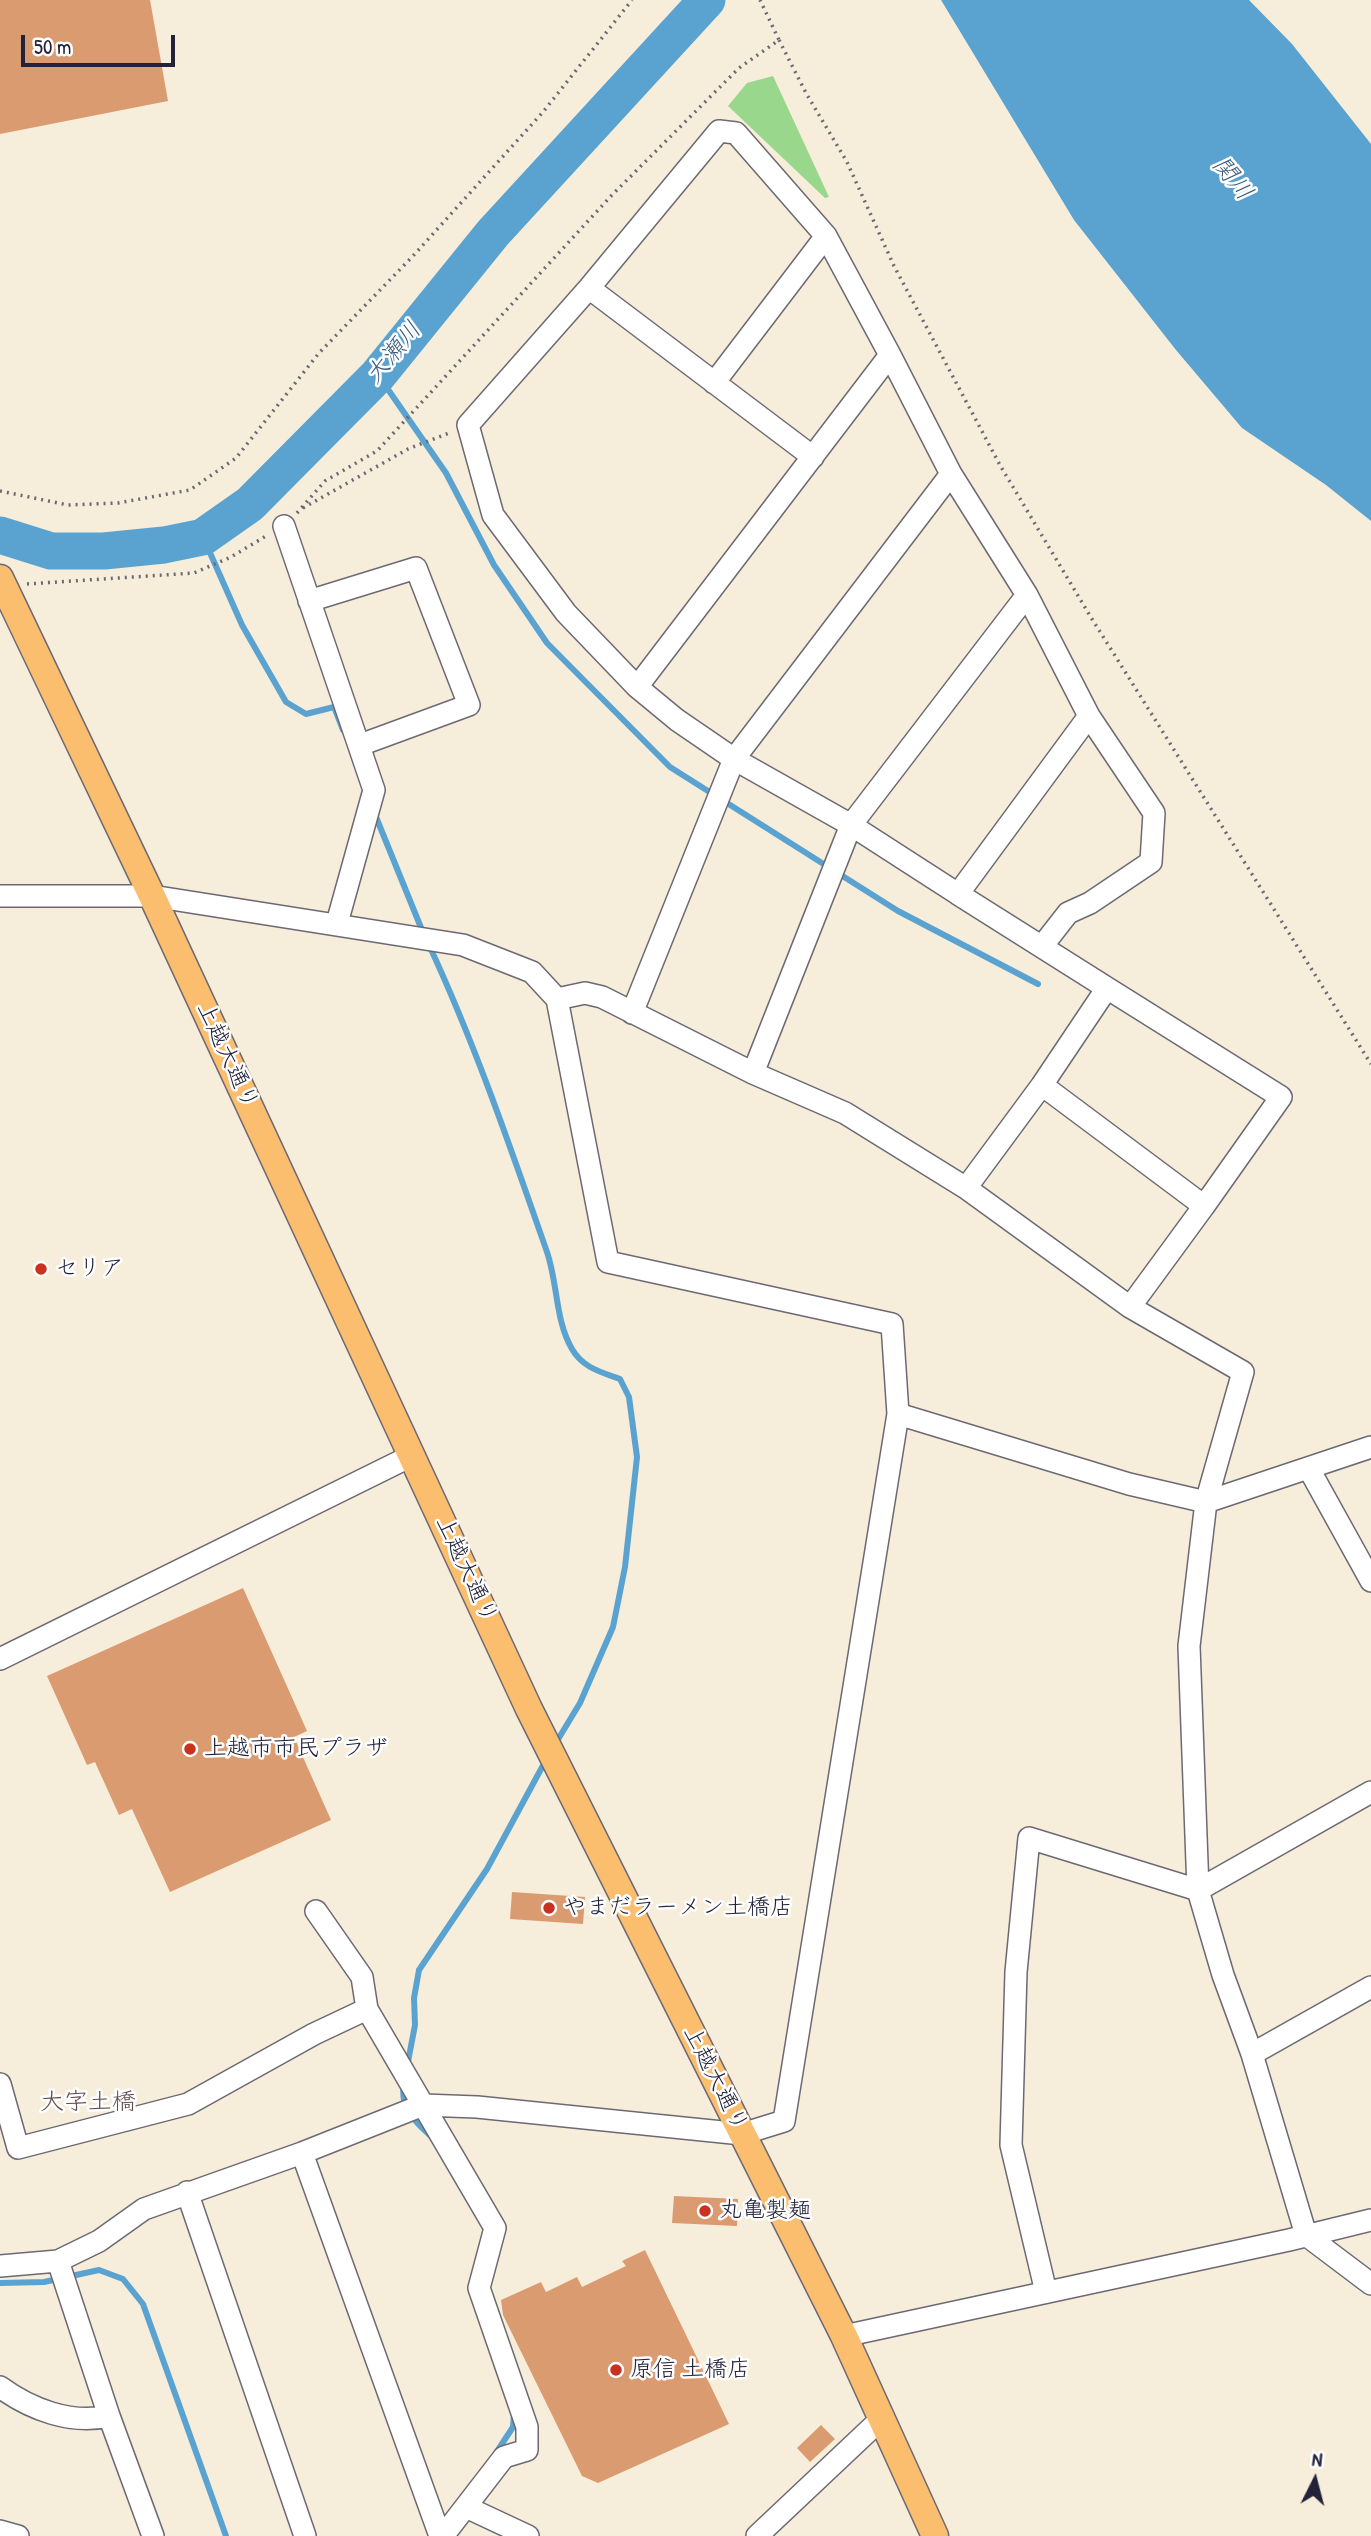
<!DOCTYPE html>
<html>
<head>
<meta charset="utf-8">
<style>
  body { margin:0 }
  #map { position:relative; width:1371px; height:2536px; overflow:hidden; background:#f6eddb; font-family:"Patrick Hand",sans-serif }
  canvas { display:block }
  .north { position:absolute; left:1280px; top:2445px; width:70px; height:70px; -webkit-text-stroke:5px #fff; paint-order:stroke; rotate:6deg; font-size:19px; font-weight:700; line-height:28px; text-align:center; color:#22223b }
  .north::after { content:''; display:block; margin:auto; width:24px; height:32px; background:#22223b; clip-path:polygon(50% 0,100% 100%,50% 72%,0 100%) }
  .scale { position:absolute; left:21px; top:35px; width:154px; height:32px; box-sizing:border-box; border:4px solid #22223b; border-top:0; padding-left:9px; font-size:21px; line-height:24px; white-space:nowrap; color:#22223b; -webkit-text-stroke:5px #fff; paint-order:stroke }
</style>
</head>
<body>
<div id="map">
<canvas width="1371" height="2536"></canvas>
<div class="north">N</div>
<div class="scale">50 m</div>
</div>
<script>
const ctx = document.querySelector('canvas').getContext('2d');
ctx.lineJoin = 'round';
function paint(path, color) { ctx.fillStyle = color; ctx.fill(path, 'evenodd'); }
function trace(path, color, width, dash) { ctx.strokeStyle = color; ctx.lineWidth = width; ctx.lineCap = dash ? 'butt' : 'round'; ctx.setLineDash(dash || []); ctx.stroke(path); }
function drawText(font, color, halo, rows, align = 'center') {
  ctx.font = font + ' "Patrick Hand","Klee One",sans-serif'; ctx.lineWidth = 5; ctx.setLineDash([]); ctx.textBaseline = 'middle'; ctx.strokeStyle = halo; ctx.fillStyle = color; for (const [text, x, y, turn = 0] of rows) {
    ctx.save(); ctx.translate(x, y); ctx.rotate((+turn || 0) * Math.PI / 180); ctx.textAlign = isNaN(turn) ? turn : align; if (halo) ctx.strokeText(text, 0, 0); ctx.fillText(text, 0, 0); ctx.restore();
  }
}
paint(new Path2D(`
  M773 76 829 197 825 198 728 106 747 83Z`), '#99d78c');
paint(new Path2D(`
  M941 0H1249L1292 44 1371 144V521L1326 485 1242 428 1176 350 1074 220Z`), '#5aa3d1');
trace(new Path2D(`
  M378 375 446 473 494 565 547 643 670 767 898 911 1038 984
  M203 537 242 625 286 702 306 714 334 707 343 730
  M374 812 424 935
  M429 945C475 1044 511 1149 547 1252 558 1284 555 1320 572 1349 583 1368 601 1372 620 1379L629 1397 637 1457 625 1567 613 1627 580 1703 554 1746
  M407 2067 415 2025 414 1998 419 1970 487 1869 547 1758
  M404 2085C399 2108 418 2125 434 2139
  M0 2283 44 2282 99 2270 123 2279 143 2304 226 2536
  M496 2453 513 2427 514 2414`), '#5aa3d1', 6);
trace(new Path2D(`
  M0 535 51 551H104L164 545 203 537 250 504 378 375 493 233 707 0`), '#5aa3d1', 37);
paint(new Path2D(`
  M0 0H150L168 101 0 134Z
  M243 1588 307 1731 294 1737 331 1820 170 1892 132 1809 119 1815 95 1762 87 1765 47 1676Z
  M512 1892 585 1897 583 1924 510 1919Z
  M674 2196 738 2199 737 2226 672 2223Z
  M645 2250 729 2424 598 2483 582 2476 503 2315 501 2300 541 2282 546 2292 577 2277 582 2287 626 2266 622 2261Z
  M821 2425 835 2439 810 2462 797 2448Z`), '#db9b70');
const minor = new Path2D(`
  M589 288 813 457
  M714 383 826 236
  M284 526 374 790 337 923
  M309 601 416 568 469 705 360 745
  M637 687 566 613 493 515 468 425 589 288 719 131 736 133 826 236 890 355
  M958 894 1107 988
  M0 896H152L463 945 532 972 557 999 608 1262 892 1324 898 1414 784 2121 742 2134 477 2107 423 2105 302 2153 144 2209 99 2241 58 2261 0 2266
  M1043 945 1068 913 1090 903 1151 862 1154 813 1089 716
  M557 999 585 993 602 997 753 1073 845 1113 966 1188 1042 1085 1204 1206 1281 1097 1107 988 1042 1085
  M632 1013 734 759 677 720 637 687 890 355 951 474
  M753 1073 851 825 958 894 1089 716 1027 595 951 474 734 759 851 825 1027 595
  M966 1188 1130 1307 1204 1206
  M1130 1307 1243 1372 1206 1502 1189 1646 1198 1890 1223 1975 1252 2054 1306 2235 1371 2284
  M898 1414 1129 1484 1206 1502 1371 1447
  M1309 1469 1371 1581
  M0 1659 413 1455
  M316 1911 362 1977 367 2009
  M1252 2054 1371 1987
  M0 2084 18 2148 188 2104 314 2034 367 2009 495 2228 479 2288 527 2427V2450L504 2457 443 2536
  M302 2153 440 2536
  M187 2192 305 2536
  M58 2261 109 2416 153 2536
  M1046 2292 1011 2145 1016 1972 1029 1838 1198 1890 1371 1792
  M844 2336 1289 2240 1371 2220
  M0 2387C30 2409 71 2425 109 2416
  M466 2507 528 2536
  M0 2531 18 2536
  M757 2536 880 2420`);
const major = new Path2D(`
  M0 578 152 896 529 1709 844 2336 935 2536`);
trace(minor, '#6c6973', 24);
trace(major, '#6c6973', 29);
trace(new Path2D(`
  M779 40 806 93 847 162 894 266 1001 467 1092 619 1371 1064
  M0 491 68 505 118 503 190 490 236 458 319 353 413 256 543 112 632 0
  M303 508 408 449 449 433
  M297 513 325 481 377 451 611 196 739 68 779 40 760 0
  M27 584 194 573 231 557 266 536`), '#6c6973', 3.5, [2, 5]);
trace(minor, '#fff', 21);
trace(major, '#fbbd6e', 26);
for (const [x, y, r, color] of [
  [41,1269,7,"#c8321e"],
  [190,1749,7,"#c8321e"],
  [549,1908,7,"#c8321e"],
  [705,2211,7,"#c8321e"],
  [616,2370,7,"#c8321e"]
]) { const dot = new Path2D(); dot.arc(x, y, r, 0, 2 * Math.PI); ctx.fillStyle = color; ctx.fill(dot); trace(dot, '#fff', 2.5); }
drawText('23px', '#22223b', '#fff', [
  ["上越大通り",227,1056,65],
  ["上越大通り",466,1570,65],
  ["上越大通り",715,2079,63]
]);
drawText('23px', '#22223b', '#fff', [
  ["セリア",55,1269],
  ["上越市市民プラザ",204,1749],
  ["やまだラーメン土橋店",563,1908],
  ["丸亀製麺",719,2211],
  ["原信 土橋店",630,2370]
], 'left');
drawText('italic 24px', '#3b5c7e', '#fff', [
  ["関川",1232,179,51],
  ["大瀬川",394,353,-50]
]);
drawText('24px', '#634c4e', '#fff', [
  ["大字土橋",88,2103]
]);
</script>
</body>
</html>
